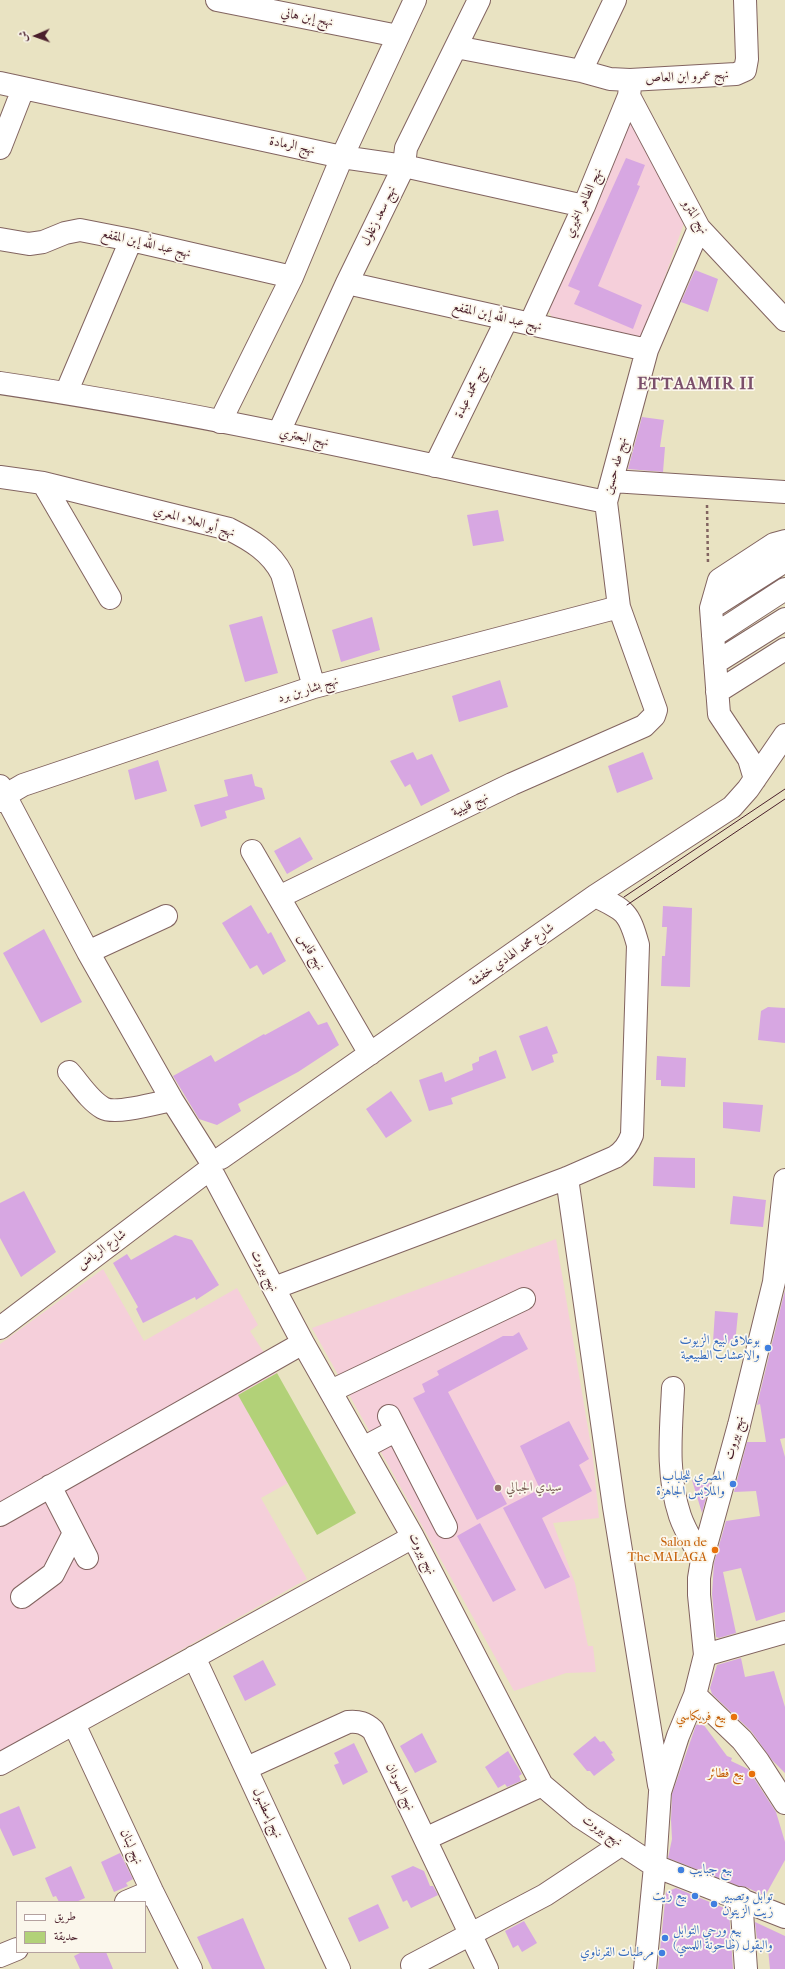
<!DOCTYPE html>
<html>
<head>
<meta charset="utf-8">
<style>
  body { margin:0 }
  #map { position:relative; width:785px; height:1969px; overflow:hidden; background:#e9e3c2; font-family:"IM FELL French Canon",Amiri,serif }
  canvas { display:block }
  .legend { position:absolute; left:16px; top:1901px; width:130px; height:52px; box-sizing:border-box; background:#fbf7ec; border:1px solid #b4a19f; margin:0; padding:5px 7px; list-style:none; font-size:12px; color:#4a1f2b }
  .legend li { display:flex; align-items:center; gap:8px; height:20px }
  .legend b { width:20px; border:1px solid #b4a19f }
  .north { position:absolute; left:16px; top:16px; width:40px; height:40px; -webkit-text-stroke:3px #fbf7ec; paint-order:stroke; rotate:268deg; font-size:11px; font-weight:700; line-height:16px; text-align:center; color:#4a1f2b }
  .north::after { content:''; display:block; margin:auto; width:14px; height:18px; background:#4a1f2b; clip-path:polygon(50% 0,100% 100%,50% 72%,0 100%) }
</style>
</head>
<body>
<div id="map">
<canvas width="785" height="1969"></canvas>
<ul class="legend">
<li><b style="height:5px;background:#fff"></b>طريق</li>
<li><b style="height:11px;background:#b2d178"></b>حديقة</li>
</ul>
<div class="north">ش</div>
</div>
<script>
const ctx = document.querySelector('canvas').getContext('2d');
ctx.lineJoin = 'round';
function paint(path, color) { ctx.fillStyle = color; ctx.fill(path, 'evenodd'); }
function trace(path, color, width, dash) { ctx.strokeStyle = color; ctx.lineWidth = width; ctx.lineCap = dash ? 'butt' : 'round'; ctx.setLineDash(dash || []); ctx.stroke(path); }
function drawText(font, color, halo, rows, align = 'center') {
  ctx.font = font + ' "IM FELL French Canon",Amiri,serif'; ctx.lineWidth = 3.5; ctx.setLineDash([]); ctx.textBaseline = 'middle'; ctx.strokeStyle = halo; ctx.fillStyle = color; for (const [text, x, y, turn = 0] of rows) {
    ctx.save(); ctx.translate(x, y); ctx.rotate((+turn || 0) * Math.PI / 180); ctx.textAlign = isNaN(turn) ? turn : align; if (halo) ctx.strokeText(text, 0, 0); ctx.fillText(text, 0, 0); ctx.restore();
  }
}
paint(new Path2D(`
  M631 119 684 223 642 342 555 323 547 308Z
  M556 1239 593 1458 599 1518 553 1523 575 1583 588 1646H593L596 1672 566 1673 514 1691 312 1328Z
  M103 1269 144 1341 237 1288 258 1325 250 1331 277 1373 239 1395 288 1483 261 1498 307 1579 0 1752V1344Z`), '#f5cfda');
paint(new Path2D(`
  M277 1373 356 1513 317 1535 238 1395Z`), '#b2d178');
paint(new Path2D(`
  M626 158 645 165 637 185 640 186 598 286 642 305 633 329 574 304 580 291 568 286Z
  M695 270 718 279 708 312 681 302Z
  M642 417 664 420 660 447H665L663 472 628 469Z
  M498 510 504 541 473 546 467 515Z
  M262 616 278 673 245 682 229 625Z
  M372 617 380 650 341 662 332 630Z
  M500 680 508 707 459 722 452 696Z
  M413 752 417 760 432 754 450 791 421 806 410 784 405 787 390 761Z
  M643 752 653 779 617 793 608 766Z
  M158 760 167 791 135 800 128 770Z
  M252 774 255 786 262 788 265 799 225 811 227 818 201 827 194 805 228 796 224 780Z
  M300 837 313 859 287 874 274 851Z
  M251 905 268 934 271 932 286 961 263 975 257 965 250 969 222 923Z
  M663 906 692 908 690 987 661 986 662 956H665L667 927H662Z
  M44 929 82 1002 41 1023 3 953Z
  M768 1007 785 1008V1043L758 1040 761 1011Z
  M309 1011 318 1025 327 1022 339 1045 298 1072 238 1104 241 1111 217 1125 199 1119 173 1076 211 1055 215 1062 264 1034 265 1035Z
  M547 1026 558 1053 552 1055 554 1062 532 1071 519 1036Z
  M496 1050 506 1078 451 1098 453 1104 429 1111 419 1080 442 1072 445 1082 473 1070 472 1064 479 1061V1057Z
  M657 1056 686 1058 685 1087 661 1086V1080H656Z
  M391 1091 412 1121 386 1138 366 1109Z
  M723 1102 763 1105 760 1132 723 1128Z
  M654 1157 695 1158V1188L653 1186Z
  M24 1191 56 1252 21 1277 0 1238V1203Z
  M733 1196 766 1200 763 1227 730 1224Z
  M175 1235 192 1240 219 1285 196 1300 195 1297 143 1323 136 1309 138 1307 113 1263 127 1254 131 1260Z
  M785 1290V1438L780 1439 785 1457V1612L756 1621 741 1568 723 1572 736 1633 719 1638 716 1637 712 1594 714 1563 726 1521 760 1516 756 1491 734 1492 747 1442H766L760 1404 757 1405Z
  M715 1311 738 1313 735 1344 713 1342Z
  M519 1332 528 1349 448 1392 507 1504 477 1520 413 1398 425 1392 422 1384 439 1375 437 1371 503 1336H513Z
  M569 1421 589 1459 579 1465 592 1491 542 1518 570 1577 545 1589 503 1508 540 1489 520 1446Z
  M692 1480 710 1483 702 1513Z
  M480 1523 516 1590 493 1602 457 1536Z
  M741 1658 745 1677 774 1671 785 1707V1773L772 1760 751 1731 712 1694 710 1688 717 1665Z
  M263 1660 276 1685 245 1701 233 1676Z
  M703 1724 727 1756 732 1758 731 1761 748 1769 776 1812 785 1842V1860L765 1896 746 1887 739 1886 668 1858 672 1839 671 1820 672 1794 696 1725Z
  M422 1733 437 1762 415 1773 400 1746Z
  M595 1736 600 1742 604 1741 613 1753 611 1754 615 1760 594 1776 590 1771H587L573 1754Z
  M354 1743 368 1772 343 1785 334 1765 339 1763 334 1753Z
  M508 1751 522 1774 519 1776 521 1781 507 1787 505 1784 498 1788 485 1767Z
  M19 1806 36 1848 13 1856 0 1828V1814Z
  M120 1853 133 1879 126 1883 128 1886 114 1892 101 1862Z
  M71 1866 85 1898 76 1902H59L56 1896 53 1897 45 1878Z
  M413 1866 424 1871 430 1886H433L438 1895 411 1908 407 1900 403 1902 391 1876Z
  M676 1888 729 1910 733 1969H658L666 1892Z
  M378 1904 389 1928 359 1942 348 1918Z
  M243 1918 265 1969H212L197 1937Z
  M524 1921 537 1943 522 1952 518 1945 513 1948 505 1931Z
  M755 1922 785 1936V1969H770L767 1939 757 1940Z
  M82 1952H106L113 1969H80L74 1956Z`), '#d7a7e2');
const minor = new Path2D(`
  M217 0 398 36
  M456 47 581 71 610 79 630 80 736 74 745 70 747 59 745 0
  M581 71 615 0
  M0 83 342 157 404 166 584 206
  M629 96 699 228 785 320
  M0 148 23 89
  M0 239 29 244 43 242 65 233 80 230 131 240 292 277
  M347 283 647 350
  M530 324 584 206 629 96 630 87
  M0 383C204 413 405 460 606 502
  M66 393 131 240
  M220 422 292 277 342 157 415 0
  M279 432 347 283 404 166 406 148 479 0
  M435 466 507 319
  M0 477 43 483 229 529C251 540 271 552 282 574L314 687
  M612 481 785 492
  M43 483 110 598
  M711 608 785 561
  M713 636 785 589
  M715 663 785 619
  M717 692 785 649
  M755 779 749 759 719 714 711 608 719 580 774 544 785 541
  M0 786 88 952 172 1100 208 1157
  M0 801 6 795 23 785 314 687 619 607
  M252 851 370 1054
  M279 897 512 784 644 726 654 716 656 710 619 607 606 502 647 350 699 228
  M88 952 166 916
  M69 1072C79 1083 89 1100 103 1108 115 1115 157 1103 172 1100
  M221 1158 595 896 732 807 748 789 785 735
  M214 1176 303 1343 413 1537 542 1785 580 1817 655 1866 660 1792 678 1736 695 1695 705 1655 699 1595V1578L702 1560 739 1425 774 1282 785 1180
  M567 1178 614 1507 659 1785
  M274 1288 567 1178 615 1157C624 1151 628 1145 632 1135L638 945C629 912 625 910 595 896
  M0 1328 206 1172
  M673 1388C671 1431 666 1474 680 1516 685 1531 695 1546 702 1560
  M331 1391 524 1299
  M389 1416 446 1527
  M363 1448 395 1431
  M50 1486 87 1558
  M0 1515 303 1343
  M22 1597 53 1574 74 1533
  M705 1655 785 1632
  M194 1657 339 1969
  M695 1695 742 1740 758 1761 785 1803
  M74 1724 152 1891 191 1969
  M0 1764 413 1537
  M247 1768 348 1722C359 1721 365 1723 373 1730L487 1969
  M425 1839 542 1785
  M741 1898 746 1969
  M126 1902 152 1891
  M0 1956 17 1949
  M412 1965 545 1895 622 1844
  M645 1969 655 1866 785 1917`);
trace(minor, '#826460', 24);
trace(new Path2D(`
  M707 505 708 564`), '#826460', 2.5, [3, 3]);
trace(minor, '#fff', 22);
trace(new Path2D(`
  M624 897 785 789
  M627 905 785 799`), '#4a1f2b', 1);
for (const [x, y, r, color] of [
  [768,1348,4,"#3f7fe0"],
  [733,1484,4,"#3f7fe0"],
  [498,1488,4,"#8d6e63"],
  [715,1550,4,"#e8710a"],
  [734,1717,4,"#e8710a"],
  [752,1774,4,"#e8710a"],
  [681,1870,4,"#3f7fe0"],
  [695,1896,4,"#3f7fe0"],
  [714,1904,4,"#3f7fe0"],
  [665,1938,4,"#3f7fe0"],
  [662,1953,4,"#3f7fe0"]
]) { const dot = new Path2D(); dot.arc(x, y, r, 0, 2 * Math.PI); ctx.fillStyle = color; ctx.fill(dot); trace(dot, '#fbf7ec', 1.5); }
drawText('13px', '#4a1f2b', '#fbf7ec', [
  ["نهج إبن هاني",307,18,11],
  ["نهج عمرو ابن العاص",687,77,-3],
  ["نهج الرمادة",292,146,12],
  ["نهج الطاهر الخميري",584,203,-66],
  ["نهج سعد زغلول",379,216,-64],
  ["نهج المترو",695,217,58],
  ["نهج عبد الله إبن المقفع",146,244,13],
  ["نهج عبد الله إبن المقفع",497,317,13],
  ["نهج محمد عبدة",471,392,-64],
  ["نهج البحتري",304,438,12],
  ["نهج طه حسين",616,466,-75],
  ["نهج أبو العلاء المعري",194,522,16],
  ["نهج بشار بن برد",308,690,-17],
  ["نهج قليبية",470,805,-26],
  ["نهج قابس",311,952,60],
  ["شارع محمد الهادي خفشة",512,955,-35],
  ["شارع الرياض",102,1250,-37],
  ["نهج بيروت",264,1271,62],
  ["نهج بيروت",735,1438,-75],
  ["نهج بيروت",422,1554,62],
  ["نهج السودان",400,1787,64],
  ["نهج إسطنبول",267,1813,65],
  ["نهج بيروت",602,1831,34],
  ["نهج لبنان",131,1847,65]
]);
drawText('13px', '#366cbe', '#fbf7ec', [
  ["بوعلاق لبيع الزيوت",760,1341],
  ["والاعشاب الطبيعية",760,1356],
  ["المصري للجلباب",725,1477],
  ["والملابس الجاهزة",725,1492],
  ["بيع جبايب",689,1870,"left"],
  ["بيع زيت",687,1896],
  ["توابل وتصبير",722,1897,"left"],
  ["زيت الزيتون",722,1912,"left"],
  ["بيع ورحي التوابل",673,1931,"left"],
  ["والبقول (طاحونة اللمسي)",673,1946,"left"],
  ["مرطبات القرناوي",654,1953]
], 'right');
drawText('13px', '#785e54', '#fbf7ec', [
  ["سيدي الجبالي",506,1488]
], 'left');
drawText('13px', '#c56008', '#fbf7ec', [
  ["Salon de",707,1543],
  ["The MALAGA",707,1558],
  ["بيع فريكاسي",726,1717],
  ["بيع فطائر",744,1774]
], 'right');
ctx.letterSpacing = '1px';
drawText('bold 17px', '#7b4f6b', '#fbf7ec', [
  ["ETTAAMIR II",696,385]
]);
ctx.letterSpacing = '0px';
</script>
</body>
</html>
